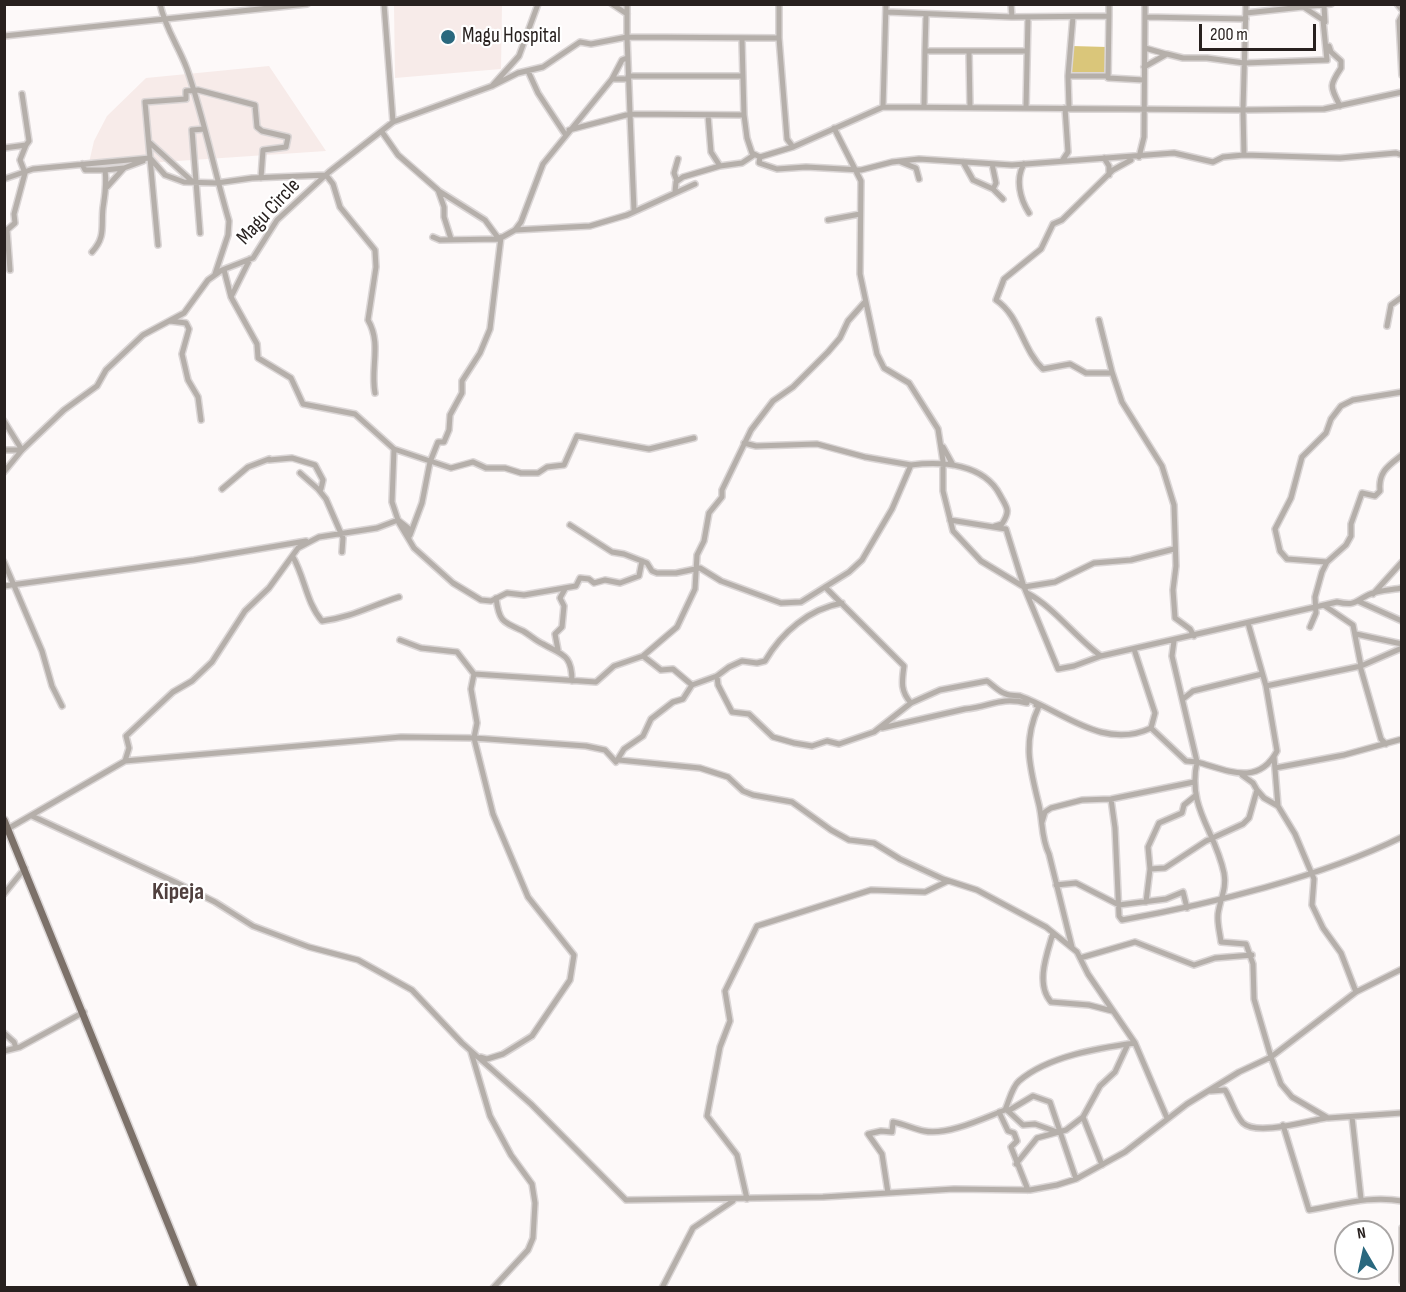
<!DOCTYPE html>
<html>
<head>
<meta charset="utf-8">
<style>
  body { margin:0 }
  #map { position:relative; width:1406px; height:1292px; overflow:hidden; background:#fdf9f9; font-family:"Sofia Sans Condensed",sans-serif }
  canvas { display:block }
  .frame { position:absolute; inset:0; border:6px solid #28211f; pointer-events:none }
  .north { position:absolute; left:1334px; top:1220px; width:60px; height:60px; box-sizing:border-box; background:#fff; border:2px solid #a9a6a5; border-radius:50%; rotate:351deg; font-size:16px; font-weight:700; line-height:24px; text-align:center; color:#28211f }
  .north::after { content:''; display:block; margin:auto; width:21px; height:27px; background:#2a687e; clip-path:polygon(50% 0,100% 100%,50% 72%,0 100%) }
  .scale { position:absolute; left:1199px; top:24px; width:117px; height:27px; box-sizing:border-box; border:3px solid #28211f; border-top:0; padding-left:8px; font-size:18px; line-height:21px; white-space:nowrap; color:#28211f; -webkit-text-stroke:4px #fff; paint-order:stroke }
</style>
</head>
<body>
<div id="map">
<canvas width="1406" height="1292"></canvas>
<div class="frame"></div>
<div class="north">N</div>
<div class="scale">200 m</div>
</div>
<script>
const ctx = document.querySelector('canvas').getContext('2d');
ctx.lineJoin = 'round';
function paint(path, color) { ctx.fillStyle = color; ctx.fill(path, 'evenodd'); }
function trace(path, color, width, dash) { ctx.strokeStyle = color; ctx.lineWidth = width; ctx.lineCap = dash ? 'butt' : 'round'; ctx.setLineDash(dash || []); ctx.stroke(path); }
function drawText(font, color, halo, rows, align = 'center') {
  ctx.font = font + ' "Sofia Sans Condensed",sans-serif'; ctx.lineWidth = 4.5; ctx.setLineDash([]); ctx.textBaseline = 'middle'; ctx.strokeStyle = halo; ctx.fillStyle = color; for (const [text, x, y, turn = 0] of rows) {
    ctx.save(); ctx.translate(x, y); ctx.rotate((+turn || 0) * Math.PI / 180); ctx.textAlign = isNaN(turn) ? turn : align; if (halo) ctx.strokeText(text, 0, 0); ctx.fillText(text, 0, 0); ctx.restore();
  }
}
paint(new Path2D(`
  M394 5H502L501 69 395 78Z
  M269 66 326 151 88 167 94 141 107 116 146 78Z`), '#f7ebe9');
paint(new Path2D(`
  M1072 46 1107 47 1108 76 1070 75Z`), '#dac67a');
const minor = new Path2D(`
  M160 4C165 28 179 47 187 69 204 118 214 170 229 221L228 235 215 274
  M612 4 627 14
  M627 4V37L779 38V4
  M886 4 883 107 1243 110 1246 4
  M1397 4 1402 10
  M1324 6 1325 22
  M886 12 1012 17 1011 4
  M1246 13 1331 4
  M1402 15 1399 21 1402 75
  M1109 16 1108 78 1144 80
  M1012 17 1109 16V4
  M1145 17 1246 19
  M4 36 307 4
  M779 38 787 139 793 147 883 107
  M1329 46 1331 52 1341 61V68C1329 86 1330 86 1340 106
  M1145 48 1166 54
  M925 51 926 15
  M969 52 970 107
  M1144 67 1167 54 1183 58H1207L1244 63 1327 60 1323 20 1299 4
  M528 71 538 93 565 134
  M628 76H743
  M1068 76H1108
  M612 79 622 60 627 58
  M492 86 518 73 543 67 580 42 591 44 627 37 630 114 744 115 742 40
  M924 107 925 51H1026
  M1026 108 1028 17
  M1069 108 1068 76 1073 17
  M708 115 711 152 720 166 742 163 754 155
  M744 115 747 138 752 153 760 157 793 147
  M393 122 492 86 519 56 538 4
  M834 128 861 181 860 274 877 354 884 368 909 383 938 429 943 461V491L953 531 981 561 1024 587 1058 669 1074 666 1101 656
  M569 130 630 114 634 210
  M382 132 398 155 438 190 444 207V217L451 239
  M149 142 193 182
  M4 148 26 145 29 141 22 94
  M1244 155 1243 110 1324 109 1402 92
  M760 157 759 163 777 169 806 167 861 170 892 162 919 159 1012 165 1174 153 1213 162 1223 157 1244 155 1340 158 1396 153 1402 155
  M1139 157 1144 137 1145 4
  M150 158 145 102 186 99V91L198 90 255 105 257 127 262 131 288 137 286 147 263 150 261 178
  M1104 158 1109 166V175
  M1062 161 1068 152 1065 108
  M901 162 916 168 919 179
  M963 162 973 180 993 189
  M82 164 85 170H105C107 184 105 194 103 208 101 226 106 237 92 252
  M992 164 996 183 993 189 1003 199
  M1024 164C1015 179 1020 199 1029 213
  M105 170 124 168
  M4 179 33 169 150 158
  M677 181 674 173 678 159
  M107 187 124 168 143 161
  M439 191 485 220 499 239
  M675 192 676 182 683 177 720 166
  M828 220 860 214
  M515 230 521 222 543 164 612 79H628
  M200 233 192 130 204 129
  M433 237 440 240 499 239 515 230 590 226 627 215 695 184
  M158 245 150 158 165 175 184 182 217 183 252 178 326 175 333 184 340 207 375 250 376 267 368 320C382 344 370 368 375 393
  M250 259 231 297 257 344 258 358 291 378 303 404 355 414 394 449 392 502 399 523 414 548 453 583 481 600 491 601 507 593 524 595 576 586 580 578 589 579 594 583 605 580 620 583 639 576 642 561
  M10 270 7 230 15 223 14 214 25 173 20 160 26 145
  M224 270 231 297
  M1099 320 1112 372 1122 402 1162 466 1174 505 1176 566 1173 590 1175 618 1190 629 1194 636
  M170 321 186 323 189 329 182 354 188 380 198 397 201 420
  M1387 326 1391 305 1402 297
  M1112 373H1086L1070 364 1043 369C1022 349 1020 316 996 300L1004 279 1041 249 1053 224 1062 220 1113 170 1131 160
  M4 421 22 450
  M744 443 756 446 817 444 865 457 911 465
  M943 447 953 465
  M394 449 451 468 473 462 486 468H505L521 473H538L547 467 564 465 577 436 649 449 694 438
  M4 450H22
  M269 460 292 458 315 465 323 480 321 489H318L326 499 343 538 342 552
  M4 472 22 450 64 410 97 386 106 370 143 335 184 313 208 280 222 270 253 258 277 220 329 172 393 122 384 4
  M300 473 318 489
  M222 489 248 467 269 459
  M950 520 1006 529 1024 587 1055 582 1094 563 1131 560 1174 549
  M570 525 612 552 624 554 647 563 652 571 657 573H676L700 568 721 581 781 603 801 602 849 572 862 560 892 509 911 465C943 461 984 464 1000 495 1007 508 1011 510 1002 524L995 526
  M410 535 422 503 430 462 438 442H444L449 430 450 415 462 393V381L480 353 490 329 501 237
  M293 557C305 578 306 602 322 621 353 617 370 606 399 597
  M4 562 42 651 52 686 62 706
  M1327 562 1287 559 1280 551 1275 529 1291 498 1302 457 1326 433 1331 419 1341 406 1353 400 1402 392
  M4 586 194 560 306 541
  M825 587 904 666C902 681 900 691 911 703
  M1027 593C1054 607 1075 637 1101 656L1337 602C1355 606 1354 602 1368 595 1377 590 1391 590 1402 588
  M1373 594 1402 562
  M496 598C499 622 503 622 523 631 530 635 536 641 543 644 562 655 572 654 572 681
  M1360 602 1402 621
  M1325 606 1353 625 1361 666
  M1248 623 1266 686 1361 666 1402 648
  M1310 627 1316 613 1315 597 1322 572 1327 562 1346 545 1351 536V524L1362 493 1375 496 1380 491C1378 472 1388 466 1402 455
  M1356 634 1402 644
  M400 640 421 648 457 652 474 674 471 689 477 723 474 738 493 814 528 897 574 955 570 980 532 1036 503 1054 487 1059 481 1057
  M1174 641 1172 656 1197 762C1227 770 1258 787 1277 751L1266 686
  M1134 649 1155 713 1151 728 1186 761 1197 762C1187 808 1215 830 1224 873 1227 889 1220 899 1218 914 1217 924 1220 933 1221 942L1246 944 1253 964 1254 999 1271 1057 1281 1084 1292 1097 1328 1118 1402 1113
  M558 650 555 634 562 627 564 606 560 598 565 589
  M643 656 661 670 673 669 692 685
  M1360 666 1381 739 1386 744
  M474 674 596 682 614 666 643 656 677 627 695 589 697 555 704 541 709 513 722 497V490L751 430 773 401 793 387 828 352 840 338 848 321 864 303
  M717 676 718 685 732 712 749 714 773 737 794 743 812 746 827 741 839 744 874 732 911 703 940 690 987 681C993 685 999 692 1006 694 1010 696 1015 695 1020 696 1061 710 1103 751 1151 728
  M1183 699 1193 691 1262 674
  M1036 705 1039 706C1022 742 1030 768 1039 805 1043 822 1041 838 1049 854L1072 947
  M882 728 965 709C991 707 999 696 1027 703
  M1274 757 1278 806 1295 834 1314 879 1312 905 1323 928 1341 953 1356 992
  M619 760 700 768 728 777 743 791 753 795 792 802 831 830 849 840 874 843 900 859 943 879 977 890 1046 927 1077 952 1088 974 1135 1043 1167 1118
  M125 761 129 748 126 736 173 692 192 681 212 662 245 611 269 588 298 548 319 537 377 528 398 520 408 528 409 538
  M1275 768 1344 755 1402 739
  M1257 790 1264 798 1278 806
  M1111 799 1115 828 1119 916 1122 920C1211 904 1321 877 1402 837
  M32 816 177 883 215 902 253 926 309 947 358 960 412 990 462 1043 531 1104 626 1200 823 1197 954 1189 1030 1190 1057 1185 1076 1179 1125 1152 1187 1104 1239 1072 1271 1057 1356 992 1402 969
  M1042 822 1045 812 1051 808 1082 800 1111 799 1194 782
  M4 831 125 761 401 737 474 738 586 746 605 750 616 762 624 749 643 736 651 719 673 702 683 699 692 685 717 676 729 667 742 661 757 663 765 661C782 632 809 609 842 603
  M1150 869 1165 868 1206 841 1243 824 1249 818 1257 790 1253 783 1242 775
  M1056 885 1076 883 1119 905 1166 899 1183 892 1187 908
  M4 894 25 868
  M1146 902 1150 869 1148 847 1159 823 1182 813 1184 805 1195 796
  M1053 933C1047 954 1035 984 1051 1002L1089 1005 1112 1011
  M1080 958 1135 942 1194 965 1215 958 1252 955
  M4 1033 14 1042 16 1048
  M4 1051 20 1047 84 1012
  M471 1052 490 1116 511 1155 532 1184 535 1203 533 1238 528 1250 493 1288
  M1211 1091 1225 1090C1231 1099 1235 1115 1243 1123 1257 1136 1307 1121 1326 1118
  M1006 1108 1008 1111 1033 1096 1050 1102 1076 1179
  M1008 1111 1023 1125 1035 1124 1057 1132
  M999 1112 1008 1131 1014 1133 1017 1141 1011 1147 1028 1190
  M1083 1117 1100 1086 1115 1072 1128 1044
  M1352 1117 1361 1199
  M1283 1125 1309 1210C1341 1205 1369 1195 1402 1201
  M1016 1164 1037 1138 1066 1130 1083 1117 1102 1165
  M888 1193 882 1154 868 1134 881 1131 892 1132 893 1122C904 1124 914 1129 924 1131 947 1136 984 1118 1005 1110 1009 1101 1012 1087 1019 1081 1048 1056 1099 1048 1135 1043
  M747 1199 737 1155 707 1116 720 1047 730 1021 725 991 757 926 871 890 925 892 948 881
  M1402 1228V1281
  M662 1288 693 1228 733 1201`);
const major = new Path2D(`
  M4 820 194 1288`);
trace(minor, '#dbd6d6', 8);
trace(major, '#dbd6d6', 10);
trace(minor, '#b5afaa', 5);
trace(major, '#7c7169', 7);
for (const [x, y, r, color] of [
  [448,37,8,"#2a687e"]
]) { const dot = new Path2D(); dot.arc(x, y, r, 0, 2 * Math.PI); ctx.fillStyle = color; ctx.fill(dot); trace(dot, '#fff', 2); }
drawText('21px', '#28211f', '#fff', [
  ["Magu Hospital",462,37]
], 'left');
drawText('21px', '#28211f', '#fff', [
  ["Magu Circle",269,212,-47]
]);
drawText('bold 24px', '#50403e', '#fff', [
  ["Kipeja",178,893]
]);
</script>
</body>
</html>
